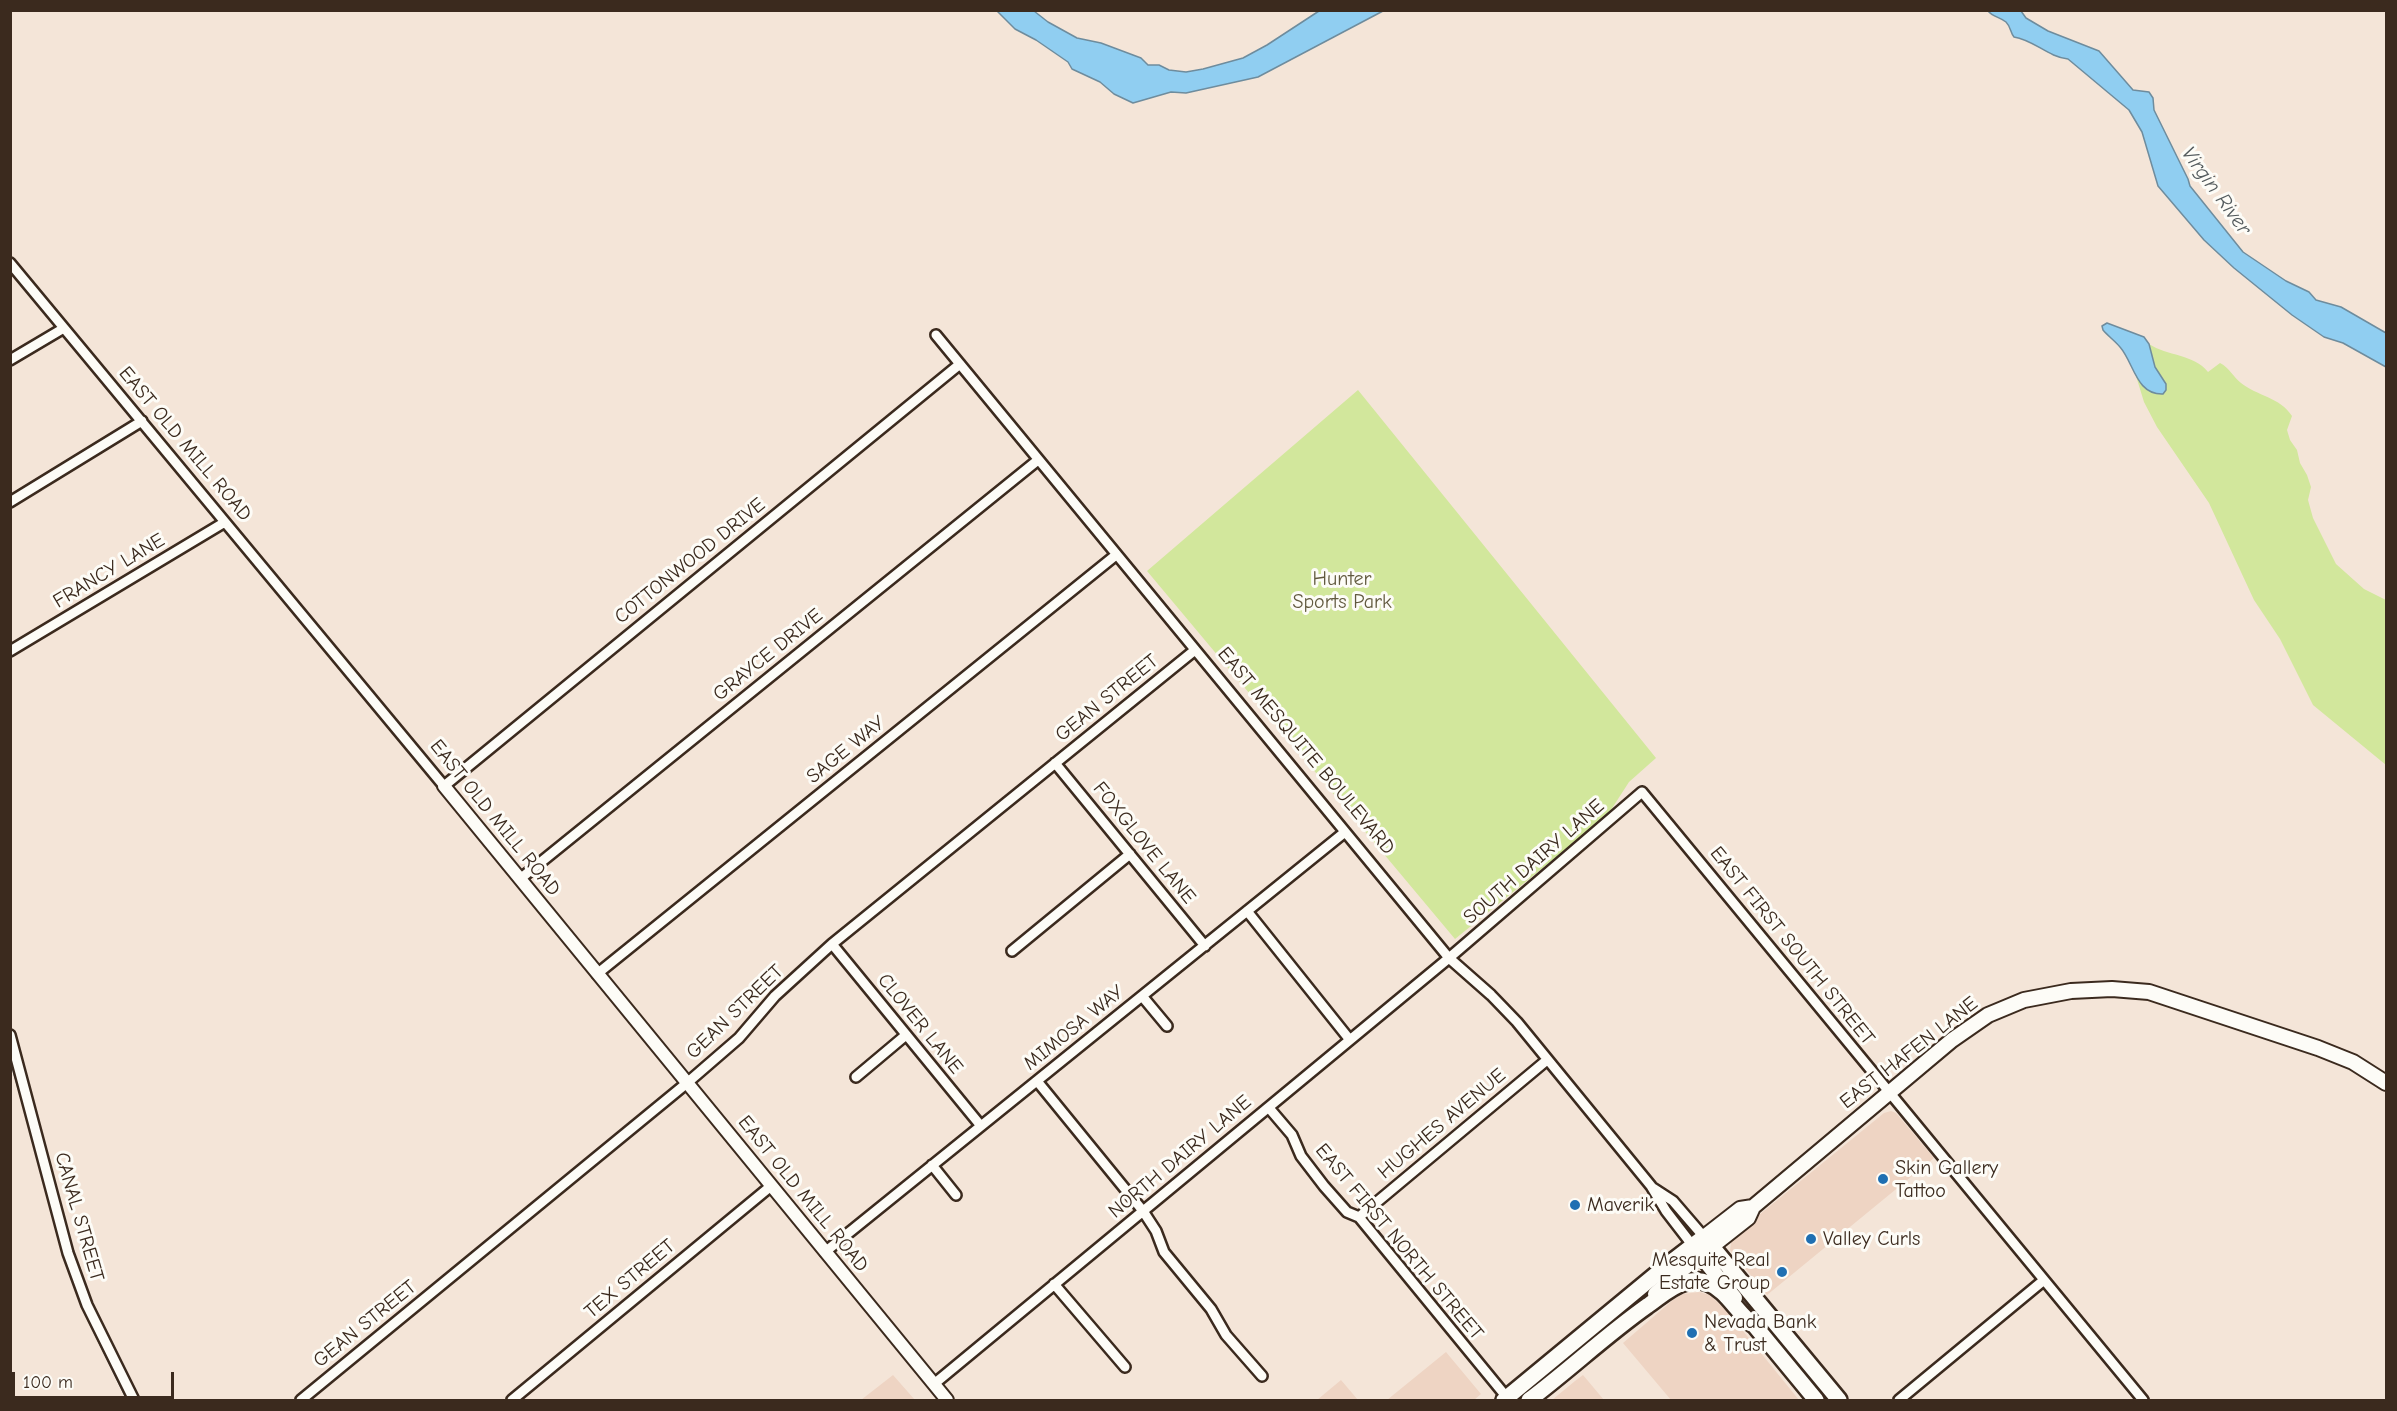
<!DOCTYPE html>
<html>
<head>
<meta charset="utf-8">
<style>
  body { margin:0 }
  #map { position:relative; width:2397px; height:1411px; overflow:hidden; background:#f4e5d8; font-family:"Comic Neue",sans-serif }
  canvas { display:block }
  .frame { position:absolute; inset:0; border:12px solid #3b2a1e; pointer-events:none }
  .scale { position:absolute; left:12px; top:1372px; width:162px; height:27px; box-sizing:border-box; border:3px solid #3b2a1e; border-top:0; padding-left:8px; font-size:18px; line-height:21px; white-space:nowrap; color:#3b2a1e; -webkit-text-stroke:4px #fdfcf7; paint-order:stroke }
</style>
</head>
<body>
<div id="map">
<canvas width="2397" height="1411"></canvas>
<div class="frame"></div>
<div class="scale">100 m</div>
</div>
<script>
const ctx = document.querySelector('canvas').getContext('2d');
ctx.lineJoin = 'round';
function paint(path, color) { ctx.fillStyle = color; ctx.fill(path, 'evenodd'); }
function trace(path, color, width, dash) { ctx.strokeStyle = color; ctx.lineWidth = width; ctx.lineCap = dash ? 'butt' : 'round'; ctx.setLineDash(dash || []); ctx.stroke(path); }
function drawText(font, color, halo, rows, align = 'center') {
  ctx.font = font + ' "Comic Neue",sans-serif'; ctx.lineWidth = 6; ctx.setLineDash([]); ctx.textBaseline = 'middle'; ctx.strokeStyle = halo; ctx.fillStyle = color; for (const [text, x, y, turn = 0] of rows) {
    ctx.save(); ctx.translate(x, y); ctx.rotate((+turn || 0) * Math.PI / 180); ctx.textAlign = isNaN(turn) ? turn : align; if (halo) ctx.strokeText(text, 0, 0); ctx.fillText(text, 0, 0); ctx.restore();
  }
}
paint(new Path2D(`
  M1891 1111 1896 1113 1934 1158 1767 1295 1730 1250 1732 1237 1884 1113Z
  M1699 1292 1710 1295 1726 1310 1799 1400H1671L1623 1343 1674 1299 1683 1294Z
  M1446 1352 1481 1394 1474 1400H1387Z
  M893 1375 915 1400H861Z
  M1583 1375 1604 1400H1552L1575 1381Z
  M1341 1380 1358 1400H1317Z`), '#eed4c3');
paint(new Path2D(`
  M2149 344C2167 356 2194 354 2208 372L2220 363C2230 368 2233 377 2241 383 2257 396 2280 397 2292 416L2287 430 2290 440 2297 450 2300 463 2307 475 2311 487 2308 500 2313 518 2336 564 2364 589 2386 600V765L2313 705 2280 639 2254 600 2209 503 2157 427 2144 402 2136 376 2145 387 2166 384 2155 367Z
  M1358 390 1656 758 1629 782 1607 816 1455 939 1147 571Z`), '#d2e79c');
const water = new Path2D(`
  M997 11H1034L1048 22 1077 38 1101 43 1141 58 1148 65H1159L1169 70 1186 72 1203 69 1243 58 1267 45 1319 11H1383L1258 77 1186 93 1171 92 1133 103 1114 94 1100 82 1072 69 1068 62 1036 40 1015 29Z
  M1988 11H2021L2026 18 2048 31 2099 51 2133 90 2149 92 2153 98 2154 110 2188 179 2190 186 2243 252 2286 281 2309 292 2316 300 2341 307 2386 333V367L2343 343 2324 337 2292 315 2234 268 2204 240 2158 186 2142 132 2129 110 2068 59C2048 57 2034 40 2014 37 2010 32 2011 27 2006 22 2000 17 1993 17 1988 11Z
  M2107 323 2144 337 2149 344 2155 367 2166 384V390L2163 394C2136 395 2134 363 2120 347 2115 341 2108 336 2103 330L2102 326Z`);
paint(water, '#90cef1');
trace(water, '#6e8c9d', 1.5);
trace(new Path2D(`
  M10 1057 27 1116
  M72 1275 88 1318 128 1400`), '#6e8c9d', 3);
const minor = new Path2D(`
  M10 263 444 786 960 364
  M936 335 1449 958 1491 995 1517 1022 1651 1186 1666 1211 1693 1246
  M10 360 64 328
  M10 502 142 421
  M10 651 225 522
  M1055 763 1205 946
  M520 879 1038 460
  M1247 911 1350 1040
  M832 944 981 1126
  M1012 951 1130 854
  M597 974 1116 555
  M1142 996 1167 1026
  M10 1035 68 1253 87 1305 134 1400
  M856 1077 906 1035
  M1037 1081 1143 1211 1156 1231 1164 1252 1211 1309 1226 1335 1262 1376
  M1269 1108 1292 1135 1301 1156 1324 1186 1347 1212 1359 1217 1509 1400
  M932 1165 956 1195
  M1653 1188 1673 1201 1704 1237
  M1359 1217 1547 1060
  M825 1252 1345 832
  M1054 1284 1125 1367
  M934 1384 1449 958 1642 792 2143 1400
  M301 1400 687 1083 739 1038 775 996 832 944 1195 650
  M512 1400 771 1186
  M1899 1400 2044 1280`);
const tertiary = new Path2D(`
  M444 786 947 1400`);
const secondary = new Path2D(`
  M1704 1237 1740 1209 1753 1207
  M1696 1250 1735 1298
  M1655 1294 1673 1277 1748 1218 1753 1207 1952 1040 1988 1015 2024 1000 2071 991 2112 989 2149 992 2318 1048 2353 1062 2386 1083`);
const primary = new Path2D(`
  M1504 1400 1665 1267 1704 1237 1839 1400
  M1529 1400C1569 1370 1606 1335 1647 1306 1659 1298 1671 1286 1686 1282 1693 1280 1701 1280 1708 1283 1728 1291 1737 1314 1755 1326L1816 1400`);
trace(minor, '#3b2a1e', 14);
trace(tertiary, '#3b2a1e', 16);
trace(secondary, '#3b2a1e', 18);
trace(primary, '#3b2a1e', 20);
trace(minor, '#fdfcf7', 9);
trace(tertiary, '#fdfcf7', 12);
trace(secondary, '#fdfcf7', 14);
trace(primary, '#fdfcf7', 15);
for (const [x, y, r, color] of [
  [1883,1179,6,"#1f6fb2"],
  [1575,1205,6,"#1f6fb2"],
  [1811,1239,6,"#1f6fb2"],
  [1782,1272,6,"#1f6fb2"],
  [1692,1333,6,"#1f6fb2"]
]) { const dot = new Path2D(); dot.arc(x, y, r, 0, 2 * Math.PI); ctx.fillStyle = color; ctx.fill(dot); trace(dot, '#fdfcf7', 2); }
drawText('20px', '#3b2a1e', '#fdfcf7', [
  ["EAST OLD MILL ROAD",185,444,50],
  ["COTTONWOOD DRIVE",690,561,-39],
  ["FRANCY LANE",109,571,-31],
  ["GRAYCE DRIVE",768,655,-39],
  ["GEAN STREET",1107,698,-39],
  ["SAGE WAY",846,750,-39],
  ["EAST MESQUITE BOULEVARD",1306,751,50],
  ["EAST OLD MILL ROAD",495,818,51],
  ["FOXGLOVE LANE",1144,843,51],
  ["SOUTH DAIRY LANE",1534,862,-41],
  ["EAST FIRST SOUTH STREET",1792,946,51],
  ["GEAN STREET",735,1012,-44],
  ["CLOVER LANE",920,1024,51],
  ["MIMOSA WAY",1074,1028,-39],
  ["EAST HAFEN LANE",1909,1053,-38],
  ["HUGHES AVENUE",1442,1124,-40],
  ["NORTH DAIRY LANE",1180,1157,-40],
  ["EAST OLD MILL ROAD",803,1194,51],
  ["CANAL STREET",79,1217,74],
  ["EAST FIRST NORTH STREET",1399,1242,50],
  ["TEX STREET",630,1279,-40],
  ["GEAN STREET",365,1324,-39]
]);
drawText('20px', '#61593e', '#fdfcf7', [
  ["Hunter",1342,579],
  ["Sports Park",1342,602]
]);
drawText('20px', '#3b2a1e', '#fdfcf7', [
  ["Skin Gallery",1895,1168],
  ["Tattoo",1895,1191],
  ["Maverik",1587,1205],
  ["Valley Curls",1823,1239],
  ["Mesquite Real",1770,1260,"right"],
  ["Estate Group",1770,1283,"right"],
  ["Nevada Bank",1704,1322],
  ["& Trust",1704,1345]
], 'left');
drawText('italic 21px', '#545b5d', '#fdfcf7', [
  ["Virgin River",2216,191,54]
]);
</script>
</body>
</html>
